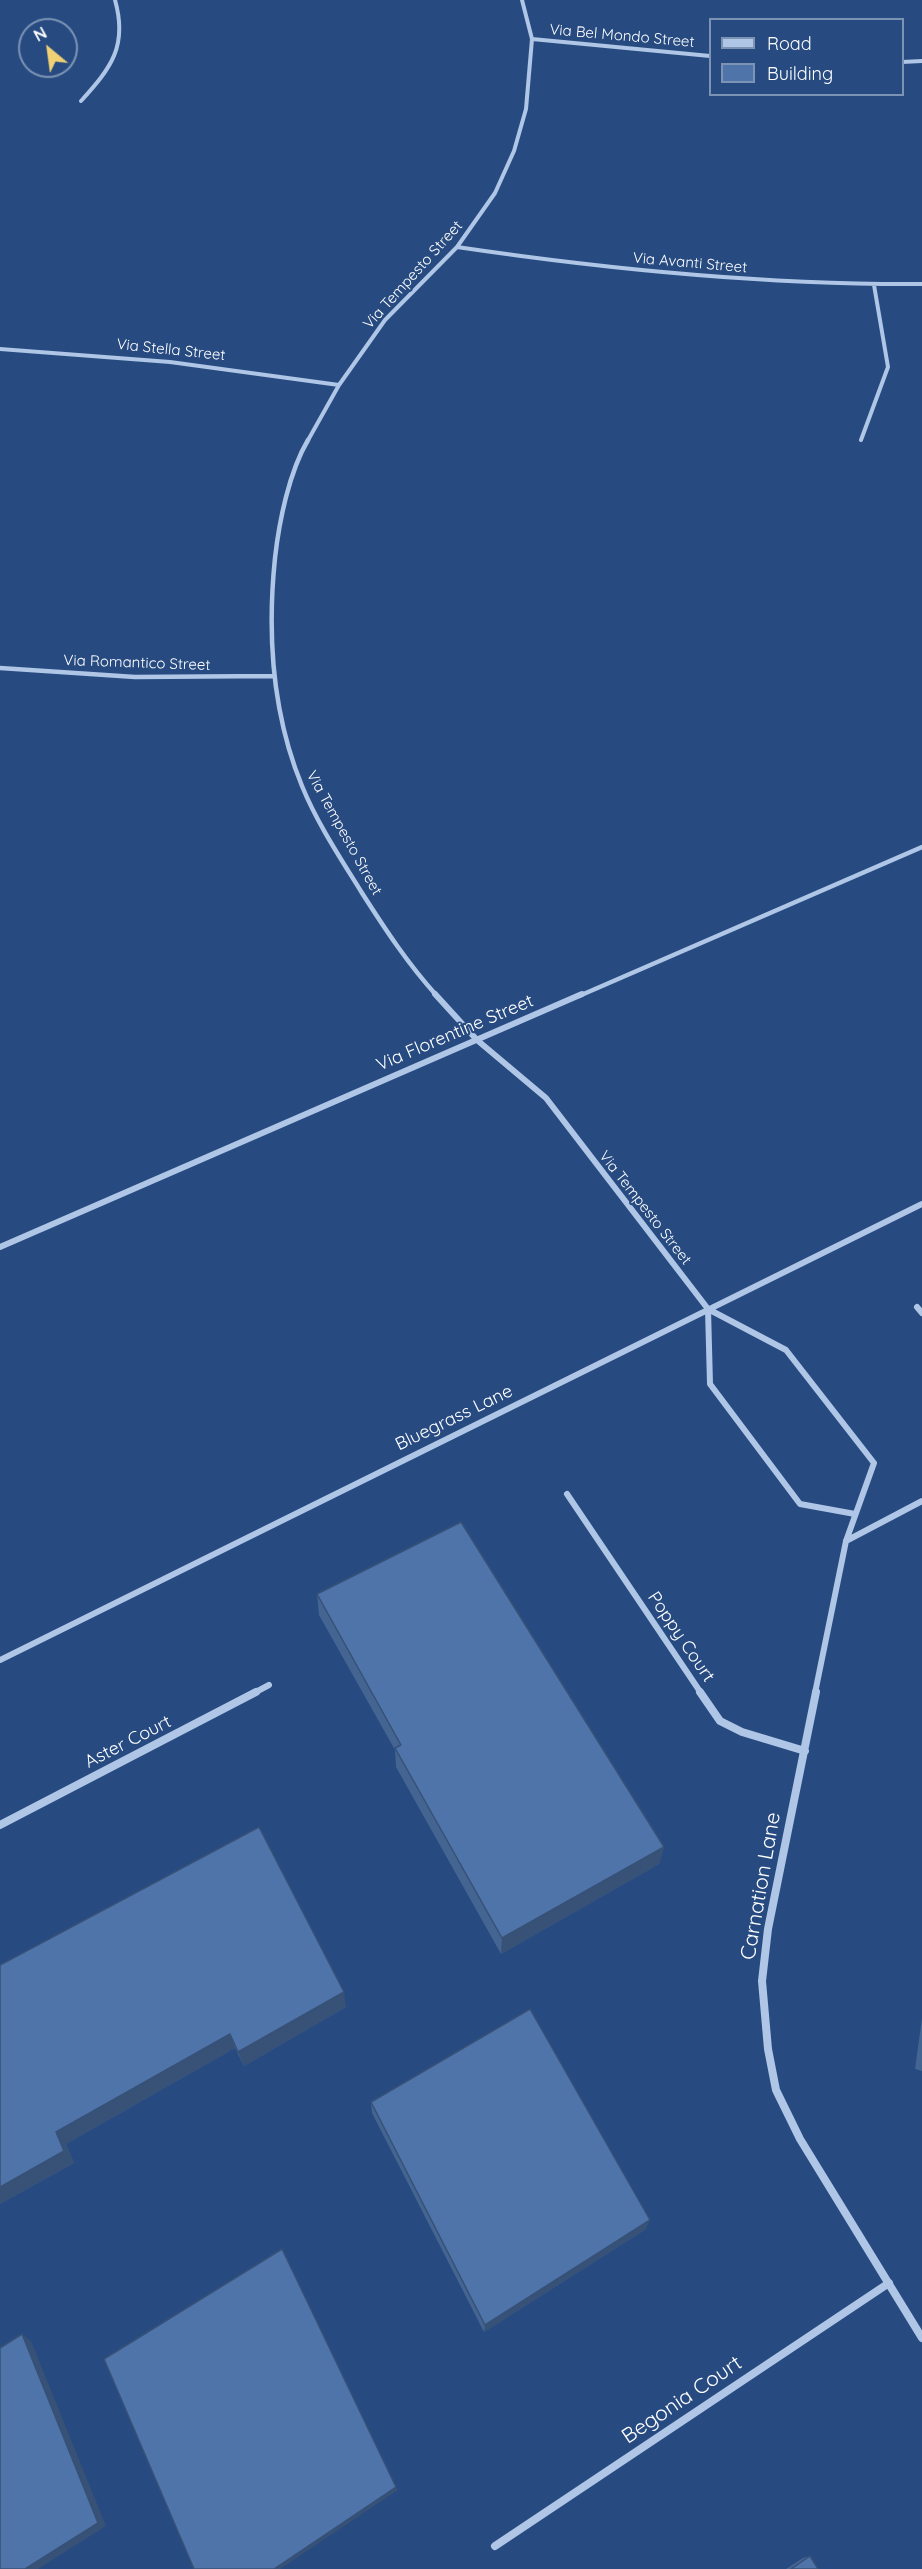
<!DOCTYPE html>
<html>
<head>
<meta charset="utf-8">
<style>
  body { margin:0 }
  #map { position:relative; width:922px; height:2569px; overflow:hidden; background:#274b81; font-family:Quicksand,sans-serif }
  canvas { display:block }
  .legend { position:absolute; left:709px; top:18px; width:195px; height:78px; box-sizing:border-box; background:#274b81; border:2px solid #7d93b3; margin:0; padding:8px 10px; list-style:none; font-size:18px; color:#fff }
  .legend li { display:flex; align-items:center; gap:12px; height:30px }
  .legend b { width:30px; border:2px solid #7d93b3 }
  .north { position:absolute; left:18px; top:18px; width:60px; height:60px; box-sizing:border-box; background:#274b81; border:2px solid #7d93b3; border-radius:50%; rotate:331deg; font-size:16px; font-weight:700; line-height:24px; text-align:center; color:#fff }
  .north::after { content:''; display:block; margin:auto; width:21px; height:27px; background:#efd074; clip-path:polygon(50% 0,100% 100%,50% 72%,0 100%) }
</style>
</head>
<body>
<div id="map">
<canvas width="922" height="2569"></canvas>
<ul class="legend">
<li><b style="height:8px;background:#afc6e6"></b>Road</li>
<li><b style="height:16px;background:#4f74aa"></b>Building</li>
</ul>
<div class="north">N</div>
</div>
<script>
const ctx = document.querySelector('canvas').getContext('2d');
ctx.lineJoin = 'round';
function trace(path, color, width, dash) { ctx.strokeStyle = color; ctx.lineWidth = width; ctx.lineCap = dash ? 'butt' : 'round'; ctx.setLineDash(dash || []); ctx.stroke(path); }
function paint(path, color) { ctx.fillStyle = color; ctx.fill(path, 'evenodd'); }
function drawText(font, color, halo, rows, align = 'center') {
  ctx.font = font + ' Quicksand,sans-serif'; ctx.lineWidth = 4.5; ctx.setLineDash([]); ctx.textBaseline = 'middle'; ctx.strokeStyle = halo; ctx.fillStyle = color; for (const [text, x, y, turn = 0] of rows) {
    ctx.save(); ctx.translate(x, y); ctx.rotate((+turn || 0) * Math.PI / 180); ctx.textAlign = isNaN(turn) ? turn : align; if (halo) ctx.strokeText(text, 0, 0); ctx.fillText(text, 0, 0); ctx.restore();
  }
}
trace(new Path2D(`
  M532 39 710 56
  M902 62 922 61
  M81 101C111 68 128 46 115 0
  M457 247C612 270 766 285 922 284
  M0 349 170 362 339 385
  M861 440 888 367 874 285
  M307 442 339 385 385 320 457 247 495 193 514 151 526 109 532 39 522 0`), '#afc6e6', 4);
trace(new Path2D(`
  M308 440C289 472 279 522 275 558 267 635 272 713 302 786 317 823 341 859 362 893 385 929 408 964 437 996
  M0 668 135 677 273 676
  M579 996 922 847`), '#afc6e6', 4.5);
trace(new Path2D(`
  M435 994 477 1040 546 1098 708 1309 786 1350 874 1463 846 1541 815 1693
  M0 1247 582 994
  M917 1307 922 1313
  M708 1309 710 1384 800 1504 855 1514
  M567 1494 701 1693
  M846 1541 922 1501
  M0 1660 922 1204
  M254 1693 269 1685`), '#afc6e6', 6);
trace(new Path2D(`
  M700 1692 720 1721 742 1732 805 1751
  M816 1692 768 1929 762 1981 768 2049 776 2090 800 2139 922 2338
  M0 1825 256 1692
  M495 2546 889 2283`), '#afc6e6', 8);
paint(new Path2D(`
  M317 1594 664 1847 659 1864 501 1954 396 1767 395 1750 319 1615Z
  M0 1965 346 2007 244 2066 235 2048 66 2144 74 2163 0 2204Z
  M922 2018V2071L915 2069Z
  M371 2102 646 2229 484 2332 372 2113Z
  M810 2556 818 2569H786L803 2558Z`), '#446492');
paint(new Path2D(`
  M664 1847 659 1864 501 1954 502 1938Z
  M344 1992 346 2007 244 2066 238 2052Z
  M230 2034 235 2048 66 2144 74 2163 0 2204V2187L56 2132Z
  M650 2220 646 2229 484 2332 485 2325Z
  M22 2334 31 2341 106 2526 38 2569H25Z
  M396 2487 398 2490 280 2569H274Z`), '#375177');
const building = new Path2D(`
  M461 1522 664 1847 502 1938 395 1748 401 1745 317 1594Z
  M259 1827 344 1992 238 2052 230 2034 56 2132 64 2151 0 2187V1965Z
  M530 2009 650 2220 485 2325 371 2102Z
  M282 2249 396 2487 274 2569H194L104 2359Z
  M22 2334 98 2523 25 2569H0V2348Z
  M810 2556 818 2569H791Z`);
paint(building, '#4f74aa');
trace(building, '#375177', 1.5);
drawText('15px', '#fff', '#274b81', [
  ["Via Bel Mondo Street",622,36,5],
  ["Via Avanti Street",690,263,5],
  ["Via Tempesto Street",413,275,-48],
  ["Via Stella Street",171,350,6],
  ["Via Romantico Street",137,663,2],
  ["Via Tempesto Street",344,833,61],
  ["Via Tempesto Street",645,1208,52]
]);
drawText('18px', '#fff', '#274b81', [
  ["Via Florentine Street",455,1033,-23],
  ["Bluegrass Lane",454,1418,-26],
  ["Poppy Court",681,1637,56],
  ["Aster Court",128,1742,-27]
]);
drawText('21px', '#fff', '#274b81', [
  ["Carnation Lane",761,1886,-80],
  ["Begonia Court",682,2400,-34]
]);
</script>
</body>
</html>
